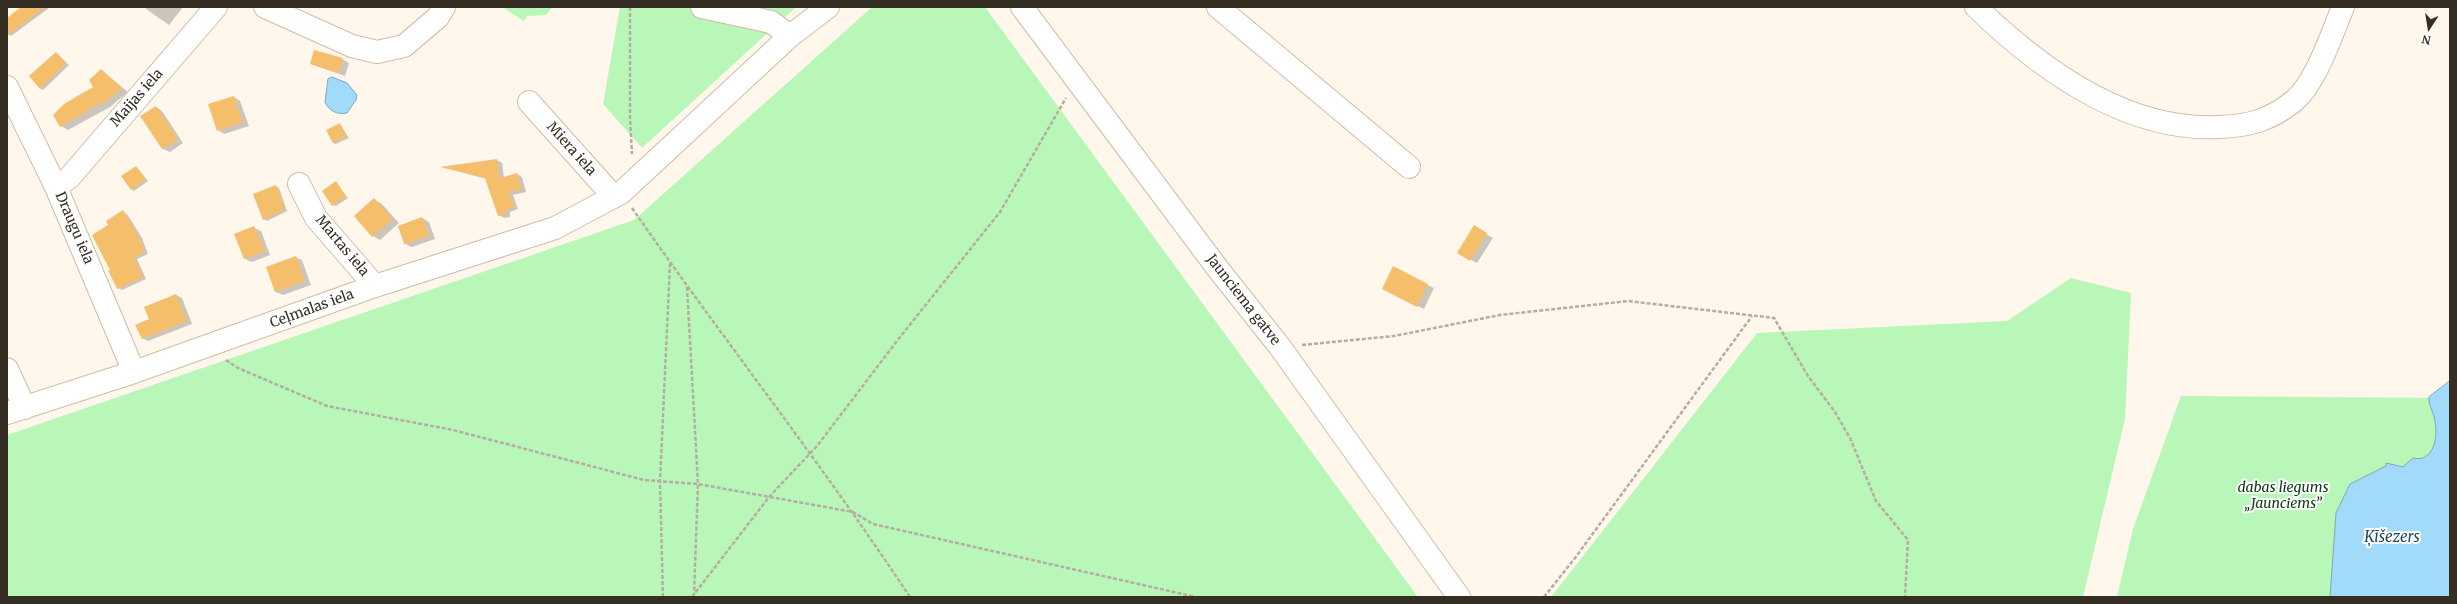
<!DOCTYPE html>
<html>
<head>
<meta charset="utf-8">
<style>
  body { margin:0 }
  #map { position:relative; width:2457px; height:604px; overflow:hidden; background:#fff7ec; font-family:Merriweather,serif }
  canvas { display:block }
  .frame { position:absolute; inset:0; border:8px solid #352e23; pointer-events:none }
  .north { position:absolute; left:2409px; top:8px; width:40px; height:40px; -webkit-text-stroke:3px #fff; paint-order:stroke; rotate:192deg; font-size:11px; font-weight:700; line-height:16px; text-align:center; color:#352e23 }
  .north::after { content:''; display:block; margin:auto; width:14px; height:18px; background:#352e23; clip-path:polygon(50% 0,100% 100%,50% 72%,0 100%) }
</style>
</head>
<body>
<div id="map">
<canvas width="2457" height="604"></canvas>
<div class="frame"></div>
<div class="north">N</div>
</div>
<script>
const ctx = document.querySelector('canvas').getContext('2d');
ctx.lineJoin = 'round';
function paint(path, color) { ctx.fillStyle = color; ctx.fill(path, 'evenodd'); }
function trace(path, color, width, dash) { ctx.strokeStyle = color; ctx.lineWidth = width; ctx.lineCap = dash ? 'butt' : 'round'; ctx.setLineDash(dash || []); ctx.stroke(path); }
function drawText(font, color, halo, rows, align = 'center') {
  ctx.font = font + ' Merriweather,serif'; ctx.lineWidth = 4; ctx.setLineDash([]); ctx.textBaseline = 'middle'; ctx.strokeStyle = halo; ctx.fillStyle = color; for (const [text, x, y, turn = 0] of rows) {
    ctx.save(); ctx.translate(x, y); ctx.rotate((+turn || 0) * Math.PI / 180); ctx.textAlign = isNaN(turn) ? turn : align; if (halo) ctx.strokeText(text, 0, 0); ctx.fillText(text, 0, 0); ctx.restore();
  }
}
paint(new Path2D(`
  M502 7H550L552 8 546 15 527 16 524 21Z
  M620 7H796L642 148 603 104Z
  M872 7H985L1418 597H7V435L634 220Z
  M2071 278 2131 293 2125 419 2083 597H1551L1757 333 2007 321Z
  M2181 396 2450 398V597H2117L2133 529Z`), '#b9f7b8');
const water = new Path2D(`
  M332 77 347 83 357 95 356 100 347 113C337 115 329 111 325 102L328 79Z
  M2450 381V597H2330L2336 513 2350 484 2386 466V463L2403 467 2413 458C2434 463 2438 437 2435 421 2434 413 2428 405 2429 397Z`);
paint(water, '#a2dbf9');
trace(water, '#81a7b9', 1);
paint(new Path2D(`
  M22 7 49 8 11 36 7 33V19Z
  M147 7H183L169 25 146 9Z
  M56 53 69 65 43 90 40 88Z
  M342 59 349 63 345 76 311 64Z
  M101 70 128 92 110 107 68 130 61 126 95 88Z
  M234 97 240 101 249 126 224 134 218 130Z
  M156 107 162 111 183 143 170 152 163 149 142 116Z
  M340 124 349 138 336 144 333 143Z
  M497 160 502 163 504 178 517 174 522 177 526 192 513 195 518 209 510 212V217L504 218 499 215 486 179 443 167Z
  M136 167 148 181 134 191 131 189Z
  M336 183 348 198 336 206 333 205Z
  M276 186 279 188 287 211 267 221 264 219Z
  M374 200 381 203 399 223 380 240 373 236 355 216Z
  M123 212 127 214 142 238 148 254 137 259 146 279 122 290 118 288 111 270Z
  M422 218 429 222 435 239 412 247 405 244 399 226Z
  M1474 227 1493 238 1477 263 1458 253Z
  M254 228 261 231 270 255 252 262 245 259 235 235Z
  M295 257 302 260 311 285 283 295 276 292 267 267Z
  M1394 268 1434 288 1424 309 1390 293Z
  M176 295 182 298 192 324 148 341 142 338 150 319Z`), '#0003');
paint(new Path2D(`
  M21 7H45L7 36V18Z
  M314 50 343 58 338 73 310 64Z
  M56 52 66 63 40 89 29 76Z
  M101 69 122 88 103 104 102 102 60 127 53 115 64 104 93 87 89 80Z
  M234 96 243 122 217 131 208 104Z
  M156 106 178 140 162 149 140 116Z
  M340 123 346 136 333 143 326 130Z
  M497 159 500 178 517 173 522 189 509 192 514 207 505 210 506 214 498 216 485 178 440 167Z
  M136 166 146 179 131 190 121 176Z
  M336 181 346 196 332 206 322 191Z
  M276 185 285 209 263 220 253 194Z
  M374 198 393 219 372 237 354 216Z
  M123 210 138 235 145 252 134 257 143 277 117 289 108 270H110L92 235 108 225 106 221Z
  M422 217 429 236 404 244 398 226Z
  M1474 225 1487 233 1470 261 1457 253Z
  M254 226 265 251 244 259 234 234Z
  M296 256 305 281 275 292 266 267Z
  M1393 266 1428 284 1417 307 1382 289Z
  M176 294 187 321 142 339 135 325 149 319 144 307Z`), '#f4be6a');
const minor = new Path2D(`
  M265 7 352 46 377 52 404 46 438 17 444 7
  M702 7 771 22 790 36
  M1218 7 1409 167
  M1976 7C2040 69 2126 132 2219 127 2250 126 2270 120 2294 101 2316 83 2332 33 2343 7
  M7 87 56 187 134 372
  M529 102 614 197
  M299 184 316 218 375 286
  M56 187 69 178 216 7
  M7 369 25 408
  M7 413 134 372 375 286 555 228 621 193 790 36 828 7`);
const major = new Path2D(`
  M1022 7 1218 269 1280 347 1459 597`);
trace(minor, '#d0bda3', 24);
trace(major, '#d0bda3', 24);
trace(new Path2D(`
  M630 7V118L632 154
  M632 208C723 339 822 464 910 597
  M687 287 698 484 694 594
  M1302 345 1394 336 1500 315 1628 301 1774 318 1808 376 1835 412 1850 438 1876 501 1908 540 1905 597
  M226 360 238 368 327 406 453 430 644 480 698 484 853 512 873 524 1196 597
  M663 597 660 481 670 263
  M692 597 769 497 817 446 900 337 1000 212 1066 98
  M1544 597 1575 558 1752 316`), '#b5ada2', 2.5, [4, 2]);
trace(minor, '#fff', 22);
trace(major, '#fff', 22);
drawText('14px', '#352e23', '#fff', [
  ["Maijas iela",137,98,-49],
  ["Miera iela",571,149,48],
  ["Draugu iela",74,228,67],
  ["Martas iela",342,246,50],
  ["Jaunciema gatve",1243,300,52],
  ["Ceļmalas iela",312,309,-20]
]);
drawText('italic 14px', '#083a0d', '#fff', [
  ["dabas liegums",2283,488],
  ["„Jaunciems”",2283,504]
]);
drawText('italic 15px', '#1d495e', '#fff', [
  ["Ķīšezers",2392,538]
]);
</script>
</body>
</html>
